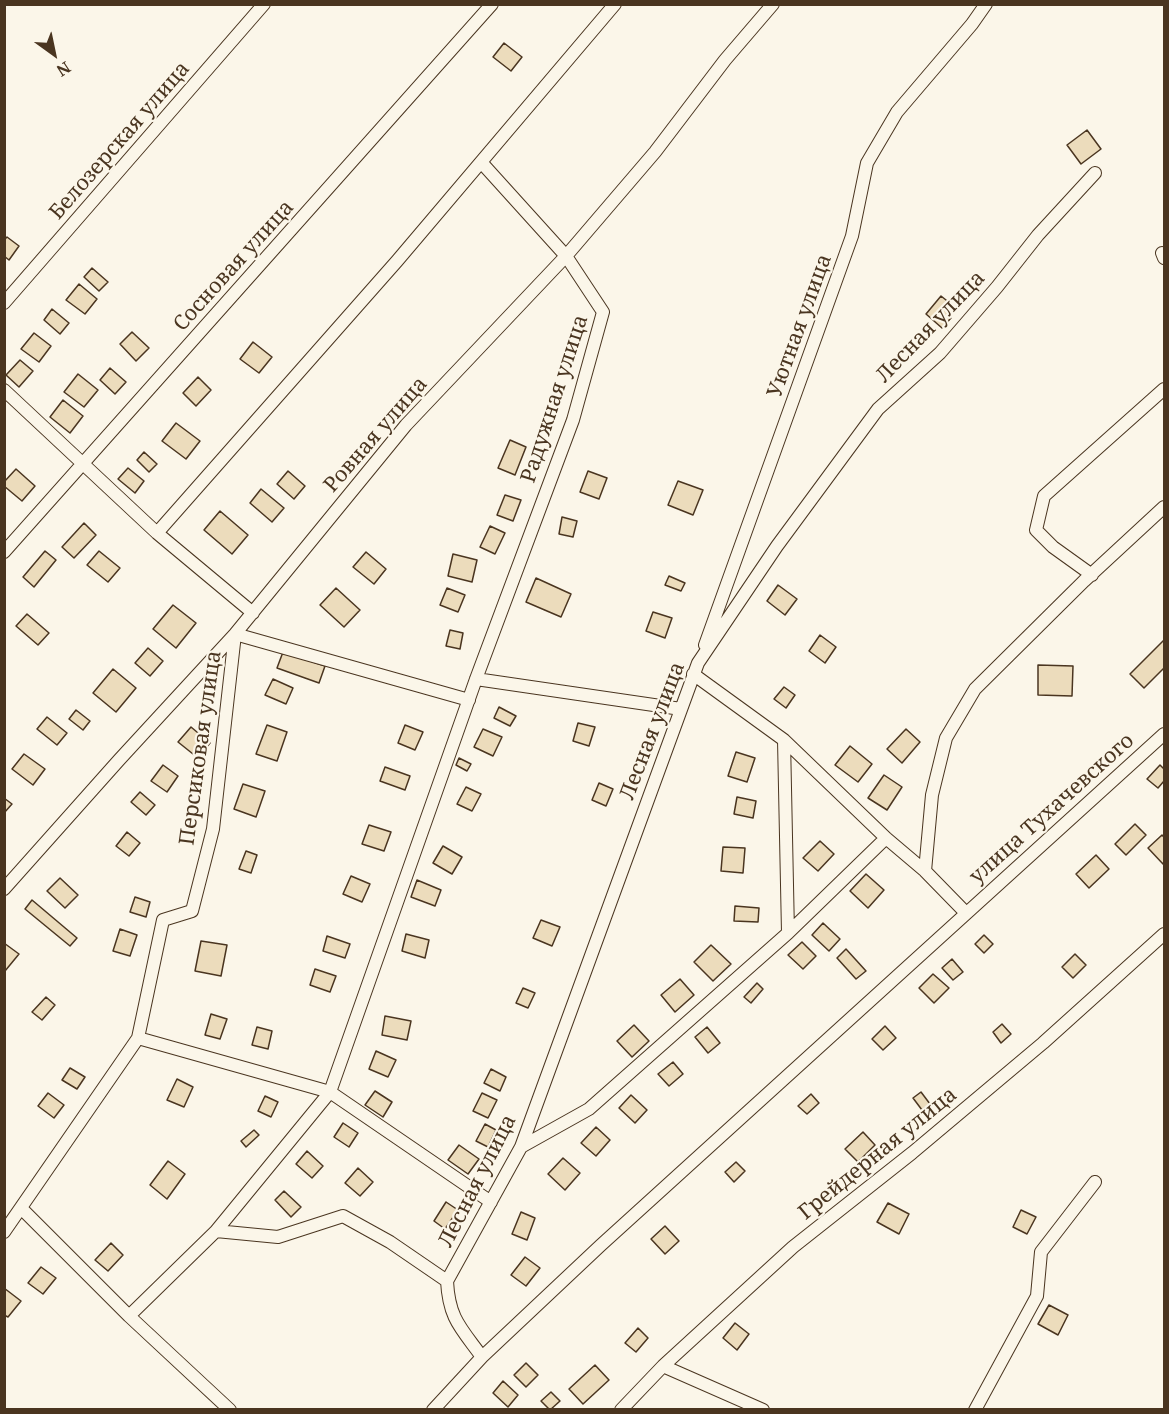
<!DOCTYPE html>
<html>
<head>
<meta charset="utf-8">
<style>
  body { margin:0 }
  #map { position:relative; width:1169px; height:1414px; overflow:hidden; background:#fbf6e9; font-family:"Noto Serif",serif }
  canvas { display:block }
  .frame { position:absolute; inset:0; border:6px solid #4a3520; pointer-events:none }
  .north { position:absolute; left:24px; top:24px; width:60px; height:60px; -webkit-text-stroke:4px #fbf6e9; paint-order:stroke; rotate:147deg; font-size:16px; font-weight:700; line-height:24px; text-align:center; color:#4a3520 }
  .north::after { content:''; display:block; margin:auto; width:21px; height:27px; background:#4a3520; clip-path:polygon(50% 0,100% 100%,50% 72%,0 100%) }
</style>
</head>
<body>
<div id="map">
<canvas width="1169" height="1414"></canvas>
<div class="frame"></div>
<div class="north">N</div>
</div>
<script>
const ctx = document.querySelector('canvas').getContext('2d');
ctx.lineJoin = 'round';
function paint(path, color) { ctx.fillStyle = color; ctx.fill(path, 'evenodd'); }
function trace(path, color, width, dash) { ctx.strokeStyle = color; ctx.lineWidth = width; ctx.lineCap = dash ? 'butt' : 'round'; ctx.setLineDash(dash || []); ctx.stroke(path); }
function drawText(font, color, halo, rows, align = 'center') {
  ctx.font = font + ' "Noto Serif",serif'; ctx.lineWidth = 4.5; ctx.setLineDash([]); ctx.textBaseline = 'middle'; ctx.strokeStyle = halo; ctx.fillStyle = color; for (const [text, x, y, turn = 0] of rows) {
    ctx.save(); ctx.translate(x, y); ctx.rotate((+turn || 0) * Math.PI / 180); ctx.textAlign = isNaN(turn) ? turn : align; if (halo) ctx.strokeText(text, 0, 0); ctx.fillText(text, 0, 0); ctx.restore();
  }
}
const building = new Path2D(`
  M504 43 522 57 511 71 493 57Z
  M1087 130 1101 149 1081 164 1067 145Z
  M7 237 19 246 9 260 4 256V240Z
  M92 268 108 282 99 291 84 277Z
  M79 284 97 299 85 314 66 300Z
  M941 296 956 308 949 316 951 318 942 328 926 314Z
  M52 309 69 323 60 334 44 320Z
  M132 332 149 348 136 361 120 344Z
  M34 333 51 346 39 362 21 349Z
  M253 342 272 357 259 373 240 359Z
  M20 360 33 371 19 387 6 375Z
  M110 368 126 382 115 394 100 380Z
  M78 374 98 390 84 407 64 392Z
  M198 377 211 390 196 406 183 393Z
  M63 400 83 416 70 433 50 417Z
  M176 423 200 441 186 459 162 441Z
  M510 440 526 447 515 475 498 468Z
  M144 452 157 464 149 472 137 460Z
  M128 468 144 481 135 493 118 479Z
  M16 469 35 486 22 501 4 486V482Z
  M288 471 305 486 294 499 277 484Z
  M588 471 607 478 599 499 580 492Z
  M678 481 703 490 693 515 668 505Z
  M261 489 284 508 272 522 250 503Z
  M505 495 521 500 513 521 497 515Z
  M220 511 248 535 232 554 204 530Z
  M562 517 577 521 573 537 559 534Z
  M84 523 96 535 74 558 62 547Z
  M490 526 505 533 495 554 480 547Z
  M45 551 56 560 34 587 23 577Z
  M99 551 120 568 108 582 87 565Z
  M366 552 386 569 374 584 353 567Z
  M453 554 477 560 472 582 448 576Z
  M669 576 685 583 681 591 665 585Z
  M536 578 571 594 561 617 526 602Z
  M778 585 797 599 785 615 767 601Z
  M336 588 360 610 344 627 320 605Z
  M447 588 465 595 458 612 440 605Z
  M173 605 196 623 176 648 153 629Z
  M653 612 672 618 665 638 646 631Z
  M27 614 49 633 38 645 16 626Z
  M450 630 463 633 460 649 446 646Z
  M820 635 836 647 825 663 809 651Z
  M1164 640V668L1144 688 1130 674Z
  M148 648 163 661 150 676 135 663Z
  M283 652 325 666 319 683 277 668Z
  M1038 665 1073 666 1072 696 1038 695Z
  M113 669 136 688 116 712 93 693Z
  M273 679 293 688 286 704 265 695Z
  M784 687 795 695 786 708 774 699Z
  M499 707 516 716 510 726 494 718Z
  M76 710 90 721 83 730 69 719Z
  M47 717 67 733 57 745 37 729Z
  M578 723 595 727 589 746 573 741Z
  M267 725 287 732 277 761 256 754Z
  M405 725 423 732 415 750 398 743Z
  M191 727 210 743 198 758 178 742Z
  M483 729 502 737 493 756 474 747Z
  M906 729 920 742 902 763 887 749Z
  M850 746 872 764 858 782 835 765Z
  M736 752 755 758 747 782 728 776Z
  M24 754 45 769 33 785 12 769Z
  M459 758 471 764 467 771 456 765Z
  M163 765 178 776 167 792 151 781Z
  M1160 765 1164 769V781L1158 788 1147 779Z
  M385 767 410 776 405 790 380 781Z
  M884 775 902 787 887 810 868 798Z
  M599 783 613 789 606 806 592 800Z
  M243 784 265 791 256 817 234 809Z
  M466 787 481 794 472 811 457 804Z
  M140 792 155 805 146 815 131 802Z
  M737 797 756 801 753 818 734 814Z
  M4 798 12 804 4 813Z
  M1135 824 1146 835 1126 855 1115 844Z
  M369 825 391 832 384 851 362 844Z
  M127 832 140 843 129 856 116 846Z
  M1162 835 1164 837V862L1163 864 1148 848Z
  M820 841 834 854 818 871 803 858Z
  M443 846 462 857 452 874 433 863Z
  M723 847 745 848 743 873 721 871Z
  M246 851 257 855 251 873 239 869Z
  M1096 855 1109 869 1089 888 1076 874Z
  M866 874 884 890 868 908 850 891Z
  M351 876 370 884 362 902 343 894Z
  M60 878 78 895 65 908 47 891Z
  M417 880 441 890 435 906 411 897Z
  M135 897 150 902 146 917 130 912Z
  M32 900 77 938 70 946 25 909Z
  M735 906 759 908 758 922 734 921Z
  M541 920 560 927 552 946 533 938Z
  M823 923 840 939 829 951 812 935Z
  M120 929 137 935 130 956 113 951Z
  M406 934 429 940 425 958 402 951Z
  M984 935 993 944 984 953 975 944Z
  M327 936 350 944 345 958 323 951Z
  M201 941 227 945 221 976 195 971Z
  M802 942 816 956 803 969 788 955Z
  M4 943 19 954 5 971H4Z
  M711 945 731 964 713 981 694 962Z
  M846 949 866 971 856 979 837 958Z
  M1075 954 1086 965 1073 978 1062 967Z
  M952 959 963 972 953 980 942 968Z
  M315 969 336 976 330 992 310 985Z
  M933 974 949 988 934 1003 919 988Z
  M680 979 694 995 675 1012 661 995Z
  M757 983 763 989 751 1003 744 997Z
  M523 988 535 993 528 1008 516 1003Z
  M46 997 55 1005 42 1020 32 1012Z
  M211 1014 227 1019 220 1039 205 1035Z
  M385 1016 411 1021 407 1040 382 1035Z
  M1002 1024 1011 1034 1001 1043 993 1032Z
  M634 1025 649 1041 632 1057 617 1041Z
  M885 1026 896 1038 883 1050 872 1039Z
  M257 1027 272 1031 268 1049 252 1045Z
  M707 1027 720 1043 708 1053 695 1037Z
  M376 1051 396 1060 388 1077 369 1069Z
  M673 1062 683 1074 669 1086 658 1074Z
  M70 1068 85 1077 77 1089 62 1080Z
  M491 1069 506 1077 500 1091 484 1083Z
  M177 1079 193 1087 184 1107 167 1100Z
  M375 1091 392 1102 383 1117 365 1105Z
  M921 1092 930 1104 922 1110 913 1098Z
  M48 1093 64 1105 54 1118 38 1106Z
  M482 1093 497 1100 488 1118 473 1111Z
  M811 1094 819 1103 807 1114 798 1106Z
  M631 1095 647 1110 635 1123 619 1108Z
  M265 1096 278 1102 271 1117 258 1111Z
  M343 1123 358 1133 349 1147 334 1137Z
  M485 1124 496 1130 488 1147 476 1141Z
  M596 1127 610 1140 596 1156 581 1143Z
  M254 1130 259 1135 246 1147 241 1141Z
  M863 1132 875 1145 858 1162 845 1149Z
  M459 1145 479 1159 468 1174 448 1160Z
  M307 1151 323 1166 312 1178 296 1164Z
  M563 1158 580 1173 565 1190 548 1174Z
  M168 1161 185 1174 167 1199 150 1185Z
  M736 1162 745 1171 734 1182 725 1172Z
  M358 1168 373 1182 360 1196 345 1183Z
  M284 1191 301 1207 291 1217 275 1200Z
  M446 1202 458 1210 445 1229 434 1221Z
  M888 1203 909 1214 899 1234 877 1222Z
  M1021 1210 1036 1217 1027 1234 1013 1227Z
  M521 1212 535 1218 527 1240 512 1234Z
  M665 1226 679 1241 665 1254 651 1239Z
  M111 1243 123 1255 108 1271 95 1260Z
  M525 1257 540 1268 526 1286 511 1275Z
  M41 1267 56 1278 43 1294 28 1283Z
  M4 1288 21 1301 8 1317 4 1315Z
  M1049 1305 1068 1315 1058 1335 1038 1324Z
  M735 1323 749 1334 737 1350 723 1338Z
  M638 1328 648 1338 636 1352 625 1343Z
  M526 1363 538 1375 526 1387 514 1375Z
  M595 1365 609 1380 583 1404 569 1389Z
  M503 1381 518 1395 508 1407 493 1393Z
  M551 1392 560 1401 550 1410 541 1401Z`);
paint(building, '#ecdcbc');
trace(building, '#4a3520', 1.5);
const minor = new Path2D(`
  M1162 253 1164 258
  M4 303 264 4
  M4 390 157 533 253 613
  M157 533 397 261 615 4
  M4 552 492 4
  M1092 575 1053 547 1036 530 1044 496 1164 389
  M705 645 852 236 867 163 897 112 972 24 986 4
  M693 674 784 740 886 838 925 871 966 913
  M476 679 681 709
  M784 740 788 933
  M925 871 932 795 946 738 975 689 1084 581 1164 507
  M4 889 119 760 235 634 406 425 566 256 655 152 725 60 773 4
  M138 1038 330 1092 491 1202
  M521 1147 589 1109 788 933 886 838
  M21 1208 129 1316
  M216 1231 330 1092 476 679 573 420 603 312 566 256 481 162
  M4 1232 138 1038 163 920 192 911 213 829 235 634 469 700
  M482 1357C461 1328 449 1319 447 1281L521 1147 698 663 777 546 878 409 940 353 997 287 1038 235 1095 173
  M663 1366 763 1410
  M230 1410 129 1316 216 1231 278 1237 343 1216 390 1242 447 1281
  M433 1410 482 1357 601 1245 1164 734
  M621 1410 663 1366 793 1247 912 1153 1043 1043 1164 934
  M975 1410 1037 1296 1041 1252 1095 1182`);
trace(minor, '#4a3520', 14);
trace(minor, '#fbf6e9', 12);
drawText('21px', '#4a3520', '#fbf6e9', [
  ["Белозерская улица",120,141,-49],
  ["Сосновая улица",234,266,-48],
  ["Уютная улица",800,326,-70],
  ["Лесная улица",931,327,-46],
  ["Радужная улица",555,399,-72],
  ["Ровная улица",376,435,-49],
  ["Лесная улица",653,731,-69],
  ["Персиковая улица",201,748,-82],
  ["улица Тухачевского",1052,809,-42],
  ["Грейдерная улица",878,1154,-39],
  ["Лесная улица",478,1181,-63]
]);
</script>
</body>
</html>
